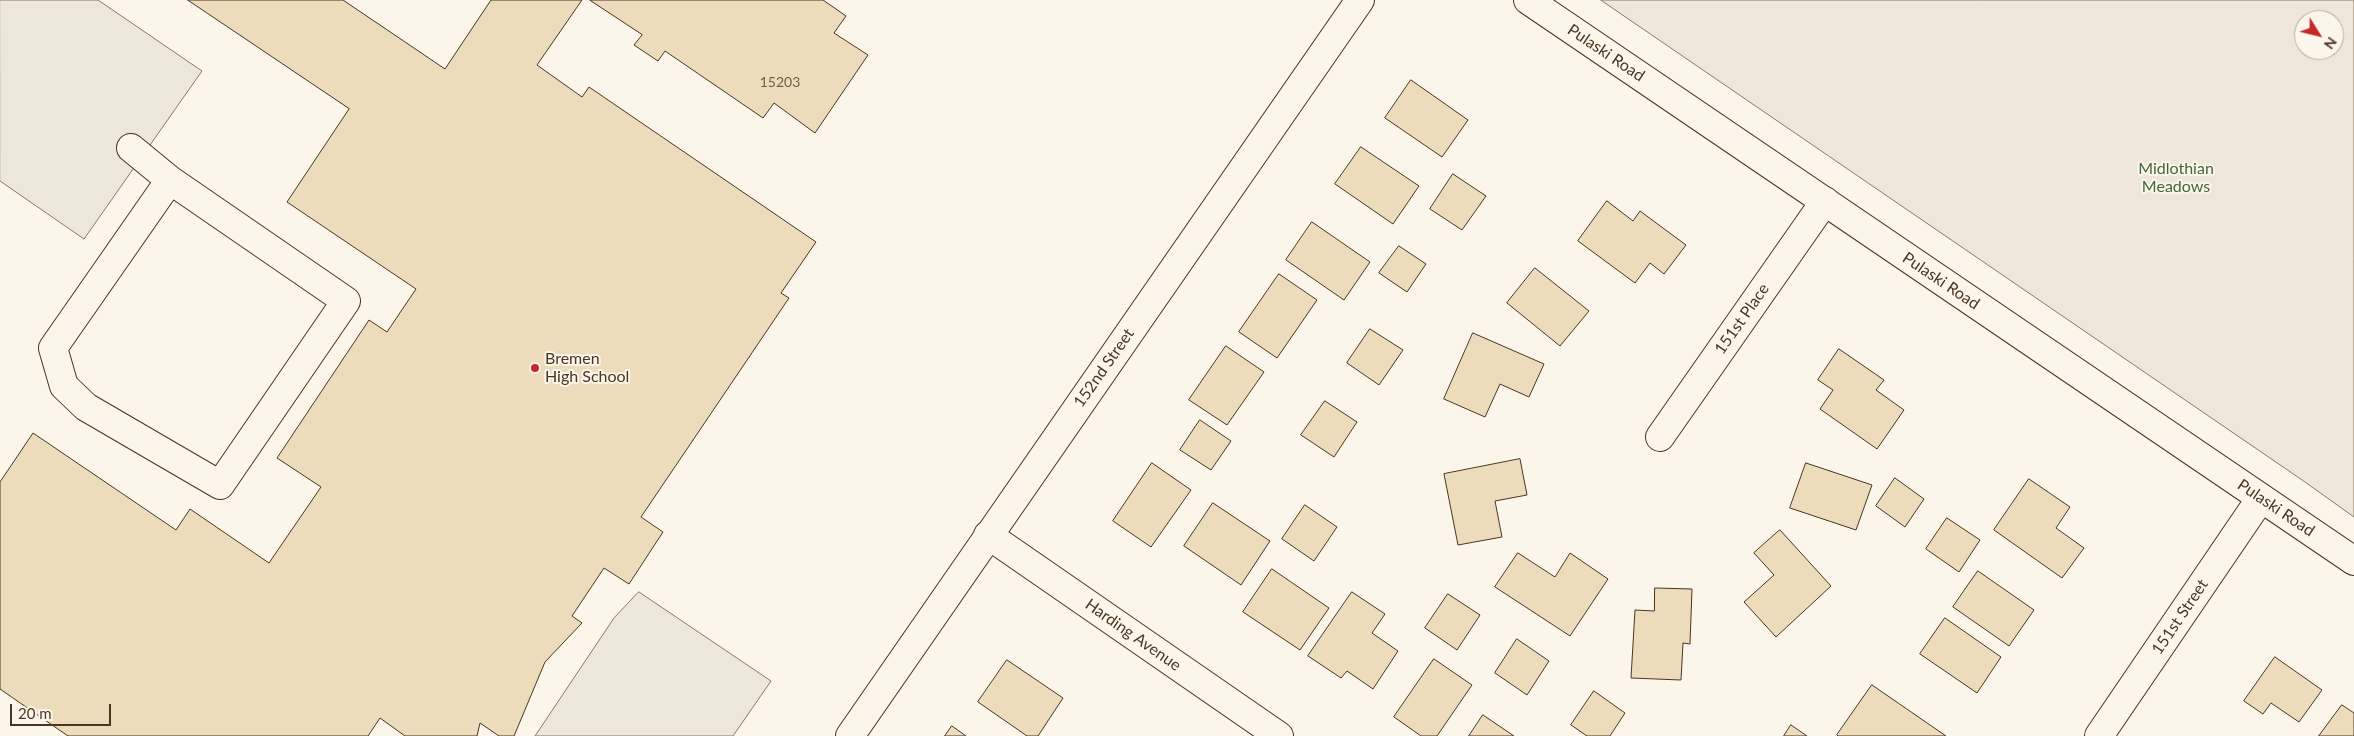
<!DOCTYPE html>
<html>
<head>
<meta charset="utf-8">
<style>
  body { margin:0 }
  #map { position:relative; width:2354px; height:736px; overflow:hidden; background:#fbf6e9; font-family:Lato,sans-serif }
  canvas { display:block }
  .north { position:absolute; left:2294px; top:10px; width:50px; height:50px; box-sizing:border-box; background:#fbf6e9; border:1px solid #b4a999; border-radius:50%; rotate:126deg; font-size:14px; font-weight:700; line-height:20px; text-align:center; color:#4a3520 }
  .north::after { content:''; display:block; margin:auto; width:18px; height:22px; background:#c62828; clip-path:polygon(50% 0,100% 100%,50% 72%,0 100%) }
  .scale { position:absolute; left:10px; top:704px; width:101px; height:22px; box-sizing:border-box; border:2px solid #4a3520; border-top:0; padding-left:6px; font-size:15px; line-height:18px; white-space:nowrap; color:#4a3520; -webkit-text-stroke:4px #fbf6e9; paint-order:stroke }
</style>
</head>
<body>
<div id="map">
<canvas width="2354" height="736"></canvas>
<div class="north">N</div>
<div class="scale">20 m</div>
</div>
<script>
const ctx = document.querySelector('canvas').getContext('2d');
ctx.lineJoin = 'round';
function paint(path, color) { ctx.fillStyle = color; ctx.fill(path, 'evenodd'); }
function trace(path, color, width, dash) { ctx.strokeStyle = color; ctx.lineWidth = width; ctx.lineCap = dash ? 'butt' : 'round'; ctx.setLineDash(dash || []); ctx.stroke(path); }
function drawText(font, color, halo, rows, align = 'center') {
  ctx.font = font + ' Lato,sans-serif'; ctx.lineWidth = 4; ctx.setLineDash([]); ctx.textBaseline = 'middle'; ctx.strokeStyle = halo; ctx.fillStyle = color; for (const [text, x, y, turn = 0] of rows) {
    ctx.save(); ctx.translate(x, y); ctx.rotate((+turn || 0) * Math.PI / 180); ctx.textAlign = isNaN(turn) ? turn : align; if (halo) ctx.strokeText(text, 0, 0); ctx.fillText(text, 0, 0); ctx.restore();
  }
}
const green = new Path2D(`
  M1601 0H2354V517L2305 482ZM2304 20H2334V50H2304Z`);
paint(green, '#ede6d9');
trace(green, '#887966', 1);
const parking = new Path2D(`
  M0 0H98L202 71 84 239 0 181Z
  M639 592 771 681 733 736H535L614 618Z`);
paint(parking, '#ede7d9');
trace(parking, '#887966', 1);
const building = new Path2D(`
  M188 0H343L445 69 491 0H582L537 65 582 97 589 87 816 242 781 293 789 298 641 517 663 532 629 584 604 568 572 616 582 623 545 662 514 736H499L480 723 477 736H405L380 718 368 736H68L0 689V482L33 433 176 530 190 509 269 563 321 487 277 458 369 320 387 332 416 289 287 202 349 109Z
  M590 0H823L846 16 834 33 868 55 815 133 774 103 763 118 665 51 658 61 634 45 642 35Z
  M1411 80 1468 120 1442 157 1385 118Z
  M1361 147 1419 186 1393 224 1335 184Z
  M1453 174 1486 196 1462 230 1430 209Z
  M1607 201 1633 221 1640 211 1686 245 1664 274 1650 263 1635 283 1578 241Z
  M1312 222 1370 262 1344 300 1286 260Z
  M1399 246 1426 264 1407 292 1379 273Z
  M1535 268 1589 311 1560 346 1507 303Z
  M1279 274 1317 300 1277 358 1239 332Z
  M1370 329 1403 350 1379 385 1347 363Z
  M1473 333 1544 364 1529 397 1500 384 1485 417 1444 399Z
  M1226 346 1264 372 1227 425 1189 400Z
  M1839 349 1884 380 1876 390 1904 410 1877 449 1820 409 1833 390 1818 380Z
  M1325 401 1357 422 1334 457 1301 435Z
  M1200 420 1231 441 1211 470 1180 450Z
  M1520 459 1527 495 1495 501 1502 537 1458 545 1444 474Z
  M1152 463 1191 490 1151 547 1113 521Z
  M1806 463 1872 485 1856 530 1790 508Z
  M1895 478 1924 499 1905 527 1876 506Z
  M2029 479 2070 507 2056 528 2084 548 2062 578 1994 530Z
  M1213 503 1270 541 1241 585 1184 546Z
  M1305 505 1337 527 1314 561 1282 539Z
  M1947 518 1980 540 1959 572 1926 549Z
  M1780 530 1831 586 1776 637 1744 602 1774 575 1754 553Z
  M1518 553 1555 577 1570 553 1608 579 1570 636 1495 587Z
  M1272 569 1329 608 1300 650 1243 612Z
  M1978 571 2034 610 2009 646 1953 607Z
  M1655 588 1692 589 1690 644 1683 643 1681 680 1631 678 1635 610 1654 611Z
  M1352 592 1385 614 1372 633 1398 651 1373 689 1347 671 1341 678 1308 656Z
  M1448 594 1480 615 1457 650 1425 628Z
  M1945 618 2001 657 1977 693 1920 654Z
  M1517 639 1549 661 1527 695 1495 673Z
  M2275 657 2322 690 2299 722 2271 703 2263 714 2244 701Z
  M1434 659 1472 685 1437 736H1421L1394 717Z
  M1007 660 1063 698 1038 736H1027L978 702Z
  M1872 685 1946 736H1838L1837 735Z
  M1594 691 1625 713 1610 736H1587L1571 725Z
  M2342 705 2354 713V736H2319Z
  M1483 715 1514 736H1469Z
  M1791 725 1807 736H1784Z
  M952 726 966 736H945Z`);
paint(building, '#ecdcbc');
trace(building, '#4a3520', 1);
const minor = new Path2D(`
  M131 148 170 180 346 301 220 485 86 407 64 386 53 348 170 180
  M1660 437 1825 201
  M988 535 1279 736
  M850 736 1360 0
  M2099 736 2261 498`);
const major = new Path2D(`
  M1528 0 2354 561`);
trace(minor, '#4a3520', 30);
trace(major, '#4a3520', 30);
trace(minor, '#fbf6e9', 28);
trace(major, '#fbf6e9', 28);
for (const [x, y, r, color] of [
  [535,368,5,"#c62828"]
]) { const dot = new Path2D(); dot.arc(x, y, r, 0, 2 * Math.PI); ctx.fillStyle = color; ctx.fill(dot); trace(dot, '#fbf6e9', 2); }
drawText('14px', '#725f47', null, [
  ["15203",780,82]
]);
drawText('16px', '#4a3520', '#fbf6e9', [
  ["Pulaski Road",1606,53,34],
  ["Pulaski Road",1941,281,34],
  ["151st Place",1742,319,-55],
  ["152nd Street",1104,368,-55],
  ["Pulaski Road",2276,508,34],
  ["151st Street",2180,617,-56],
  ["Harding Avenue",1133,635,35]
]);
drawText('16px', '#436837', '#fbf6e9', [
  ["Midlothian",2176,169],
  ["Meadows",2176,187]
]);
drawText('16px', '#4a3520', '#fbf6e9', [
  ["Bremen",545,359],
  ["High School",545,377]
], 'left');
</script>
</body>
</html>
